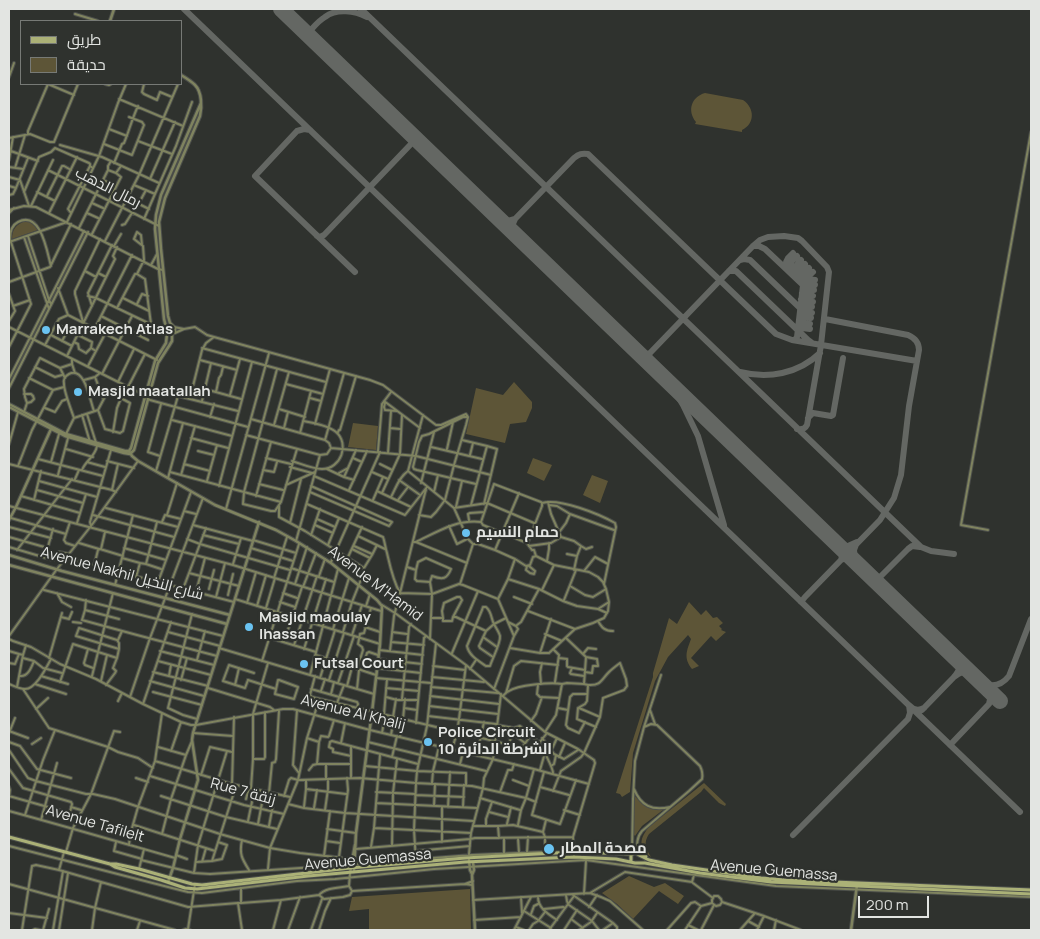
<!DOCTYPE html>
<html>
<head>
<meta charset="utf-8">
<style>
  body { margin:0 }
  #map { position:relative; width:1040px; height:939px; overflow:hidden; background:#2f322e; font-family:Manrope,Cairo,sans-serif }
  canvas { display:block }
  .frame { position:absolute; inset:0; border:10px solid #e3e5e2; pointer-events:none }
  .legend { position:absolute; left:20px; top:20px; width:162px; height:65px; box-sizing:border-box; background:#2f322e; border:1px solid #777a76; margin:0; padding:6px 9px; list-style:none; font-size:15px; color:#e3e5e2 }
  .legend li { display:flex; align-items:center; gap:10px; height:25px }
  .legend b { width:25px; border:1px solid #777a76 }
  .scale { position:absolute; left:858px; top:896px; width:71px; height:22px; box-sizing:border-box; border:2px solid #e3e5e2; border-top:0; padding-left:6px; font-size:15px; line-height:18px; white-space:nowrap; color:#e3e5e2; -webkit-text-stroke:4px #2f322e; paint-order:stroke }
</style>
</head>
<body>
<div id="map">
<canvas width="1040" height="939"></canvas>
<div class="frame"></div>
<ul class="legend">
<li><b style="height:6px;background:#abb177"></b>طريق</li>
<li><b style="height:14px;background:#5d5537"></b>حديقة</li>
</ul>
<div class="scale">200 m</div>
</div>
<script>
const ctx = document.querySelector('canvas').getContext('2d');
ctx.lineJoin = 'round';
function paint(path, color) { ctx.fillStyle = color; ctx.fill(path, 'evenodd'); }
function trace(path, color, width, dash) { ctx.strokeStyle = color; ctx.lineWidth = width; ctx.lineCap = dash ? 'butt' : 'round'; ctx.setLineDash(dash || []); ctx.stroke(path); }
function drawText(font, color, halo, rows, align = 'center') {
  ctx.font = font + ' Manrope,Cairo,sans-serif'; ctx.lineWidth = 4.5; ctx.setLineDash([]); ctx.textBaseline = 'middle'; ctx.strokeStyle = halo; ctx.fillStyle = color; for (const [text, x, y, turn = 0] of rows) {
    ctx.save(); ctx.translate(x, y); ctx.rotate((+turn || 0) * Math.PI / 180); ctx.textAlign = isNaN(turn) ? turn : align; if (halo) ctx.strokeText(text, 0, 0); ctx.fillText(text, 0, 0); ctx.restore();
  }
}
paint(new Path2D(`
  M705 93 743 100C755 108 755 124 742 130V132L695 124 696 122C687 111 691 97 705 93Z
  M25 221C32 221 36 223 38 230L12 239C12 229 16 225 25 221Z
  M514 382 532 402V408L526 422 510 424 505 443 466 434 476 388 503 395Z
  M353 423 378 426 376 450 348 447Z
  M533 458 552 465 544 481 527 473Z
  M592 475 608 481 600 503 583 495Z
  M689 602 701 615 706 610 713 618 717 617 723 623 719 626 722 629 721 630 726 632 716 641 711 636 691 658 699 666 692 669C683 658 687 650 691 639L688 635 668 657 655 681 633 753 630 792 622 797 620 794 616 793 653 677V673L669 618 677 624Z
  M704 783 726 804 725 806 719 803 704 788 701 792 649 834C643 843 646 849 651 857 637 848 640 837 650 826Z
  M634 795C644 806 647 809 663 810L642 826 635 836 633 834Z
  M629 876 654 887 665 883 684 896 678 904 659 891 633 919 617 904 602 893Z
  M470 889 471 930H369V909L349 911 352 897Z`), '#5d5537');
trace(new Path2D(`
  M184 9 1020 812
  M361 9 921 547 931 551 954 554
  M307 34C313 28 318 21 325 17 337 8 355 11 367 17
  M310 130 304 129 297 131 255 176 355 272
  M413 135V140L411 144 414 142H420
  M500 219 508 221 515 219 512 226 515 233
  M515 219 574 158C579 154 582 153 588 154L776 334 792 340 917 361
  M317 236 320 237 324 235 411 144
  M753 246H759L765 249 803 285 797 337 795 340H793
  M793 253 788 258 786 262 803 279V285
  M740 260 744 259 750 260 800 308
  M791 266V262L797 256
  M795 270V267L801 260
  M729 271H736L808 340 812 343
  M799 274V270L805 264
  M802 278V275L809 268
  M804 281 813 272
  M803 284 808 279 815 280
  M803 286 807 284 815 285
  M802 293 804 290H814
  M801 299C805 294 808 295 813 296
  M801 305 805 301 813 302
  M800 309 804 306 812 307
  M800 315 804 312 812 313
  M799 321 803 317 811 318
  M798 327 802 323 810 324
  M798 330 802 328 810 329
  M640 353 644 355 650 353 648 358 650 363
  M650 353 753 246 760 240 768 237 784 236 798 238 802 241 827 267 829 272 821 345 807 425C805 429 802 430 797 429
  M740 372C768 379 798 374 820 353
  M663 376 674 390 683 405 698 436 724 525
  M808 418 813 413 831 416 833 415 843 358
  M857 542 854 550 855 560 847 557 841 560 843 553 840 546H848Z
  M877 580 908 549 912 546 920 547
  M801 602 805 597 880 520 894 498 901 475 909 406 919 350C919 342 915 338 908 335L825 319
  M958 659C962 666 959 671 954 677 960 672 965 670 972 673
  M981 682C992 688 1001 686 1009 676L1031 619
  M922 710 954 677
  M950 745 989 704 991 695 988 688
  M793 835 908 719 910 713 909 705C914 710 918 711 924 708`), '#646763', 6);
trace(new Path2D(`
  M281 9 1000 701`), '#646763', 16);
const pedestrian = new Path2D(`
  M248 680 245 688 223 681 229 665 254 673
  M235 685 239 668`);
const minor = new Path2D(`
  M75 14 98 21
  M9 77 14 63
  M48 84 74 95
  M105 84 109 85 111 84
  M144 84 142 92 144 94 157 100 160 92 172 97
  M119 99 183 126
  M109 129 127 136
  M28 134V131L48 84
  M9 138 30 134 50 142H54L78 84
  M138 141 172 154
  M104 144 132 155 144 125 142 122 129 117
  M60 145 102 157 159 183
  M11 151 38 161
  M9 160 13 137
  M114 163 122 144 124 143C129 131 132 119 138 106
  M9 167 23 169
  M15 168 25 135
  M48 170 159 226
  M108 170 116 173
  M9 177 20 180 29 206
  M150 179 175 122
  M103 180 116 186
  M134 185 155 194
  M9 186 16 188
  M24 192 39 157 51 152 55 148 89 163 90 164V166
  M37 192 55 201
  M9 195 13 194 16 188 28 158
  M47 196 62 166H64L71 170
  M127 198 149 209
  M92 203 103 208
  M139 203 146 190
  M31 206 53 160
  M9 210 24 206 36 207 158 269 163 270
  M9 213 14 208
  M49 213 77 157
  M71 213 68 209 69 207 90 166 93 168
  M87 213 98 218
  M144 219 176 146 192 102
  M122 225 125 224 132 213
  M79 228 108 170V166L111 161
  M92 234 121 177 116 173 121 166
  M28 236 49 300 51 304
  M24 237 49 309
  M105 241 139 175 178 84
  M9 242 67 222 99 156 118 103 126 84
  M114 246 121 234
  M151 265 157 254
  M85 271 96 277
  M98 273 106 277
  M137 274 145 279 151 324
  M9 282 50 267 71 224
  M58 288 68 315 157 360
  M9 294 15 311 9 321
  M88 296 96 298 165 331
  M123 298 149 311
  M137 304 142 294 148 296
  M13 306 30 300
  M92 306 88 293 112 245
  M117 308 135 274H137L144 260 143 246 134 239 137 232 141 235 142 245
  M101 316 148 340
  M83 322 75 294V291L100 239
  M56 324 92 342 91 348 96 351 88 366
  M9 327 142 394 150 400 248 427
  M174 327 184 329
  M95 328 132 255
  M175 333 184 329 195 327 207 335 214 337 370 380 383 385 436 425H441L466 414 468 417 466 425 454 465 445 500 436 512 431 517 419 515
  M51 335 72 346
  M62 341 68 330
  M74 342 78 344 79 349 86 353 91 348
  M45 345 59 319 68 315
  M9 347 31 304 10 239C10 232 12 225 18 222 41 210 47 252 51 266
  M202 348 326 382
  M96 351 105 334
  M67 356 115 259 113 256 117 247
  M200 360 237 370
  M72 364 75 373
  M35 367 55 377 62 375
  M60 368 72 364V359
  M277 369 244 492 243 504 271 511H275L281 502 297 449
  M102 374 132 316
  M95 377 103 398
  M29 378 53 390 64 387
  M9 379 84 231
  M84 380 95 377 100 373
  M118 382 134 349
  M286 384 323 394
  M99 387 108 391
  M128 387 145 354
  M9 388 88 232
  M205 389 241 399
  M108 391 130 403 123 431 120 433 105 429 98 410Z
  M216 392 219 378 221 375 223 367
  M230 395 240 359
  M190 398 202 350 206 343 214 337
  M310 398 321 401
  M202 401 211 363
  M384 401 420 428
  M27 403 25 397 24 389 40 358 60 368 65 378
  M385 403 384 407 385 410 397 411
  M45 408 55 412 62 401 67 399
  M279 409 305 417
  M24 412 27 403 31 402 34 399 33 396 31 394H24
  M82 415 90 442
  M210 417 214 404
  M467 417H463L429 434 422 436 419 442 413 467 414 469 417 470 476 484
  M74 418C71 409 64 392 64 384 63 380 65 376 69 374 85 366 90 401 94 411
  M74 418 98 410
  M251 419 325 440 329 443 331 448
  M172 420 232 436
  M315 424 330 369
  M274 425 289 372
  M284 428 288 412
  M390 428 400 429
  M113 432 117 408 126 386
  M338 432 339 430H340L356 376
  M300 433 311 391
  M66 434 74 418
  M246 435 320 455 327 454 331 448
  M191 438 228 448
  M325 440 344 373
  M462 440 487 446 497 449 484 504
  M9 444 18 412
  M431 447 482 459
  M331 448 416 456 491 475
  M66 449 93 457
  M447 449 453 422
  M198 451 214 455
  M378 451 382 404 391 392
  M388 453 391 411
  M470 455 473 443
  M160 456 148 452 161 404
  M266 458 291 464
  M38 459 103 476
  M107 461 134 468
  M292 461C302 464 312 469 322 469 341 469 350 444 336 432 328 425 313 423 303 421
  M51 462 59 434
  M87 462 105 467
  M362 462 367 451
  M9 464 112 490 116 492
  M184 464 210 471
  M380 464 392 470
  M18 466 32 430 53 390
  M290 467 312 473
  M327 469 344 477 356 450
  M82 470C86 460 95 457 97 446L87 414
  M263 470 274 472 277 462
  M156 471 178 396 238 411
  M408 471 454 508 468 539 473 544H478L495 550 515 559 526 566 530 565 533 557 536 556
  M170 472 281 502
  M372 472 388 479
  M339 473 348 468
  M58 475 68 438
  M181 475 195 426
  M314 476 405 515 427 487
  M344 477 354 480
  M168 478 183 423
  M75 479 79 470
  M399 480 420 495
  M39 481 97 497
  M207 481 217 445
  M421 483 434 432
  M259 484 283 490
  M286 485 315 472
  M219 486 252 362
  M37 490 83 503
  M112 490 118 464
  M349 490 362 462 353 458
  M377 491 411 507
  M310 492 389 526 392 522 311 486
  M434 492 438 475
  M382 493 400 454 402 415
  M21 496 80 513
  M256 496 271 442
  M391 497C396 488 399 477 408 471L423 415
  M34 500 41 471
  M373 500 383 477
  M398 500 408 487
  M548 502 551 514 561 537 574 541 581 546 577 556 574 570
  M542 503C560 498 599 514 615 523L616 527 604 584
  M307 504 383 537C385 542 385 547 387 553 390 566 393 581 400 593
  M471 505 487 446
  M549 505 557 506 570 514 614 530
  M9 506 233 565 381 611
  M279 506V517L305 531 364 568
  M456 507 462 481
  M106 508 178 527
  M454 508 487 503 534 523
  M226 509 269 353
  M184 511 196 514
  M93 515 174 537
  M167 515 177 483
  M11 518 66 534
  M317 519 335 527
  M469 520 468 514 470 513 484 512
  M70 522 64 540 66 543 75 546
  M157 522 146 564 161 569
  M162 522 165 515 181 519
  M481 522 494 484 541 502 542 503V506L528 542
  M77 523 86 494
  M290 523 301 479
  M193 525 253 541
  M315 525 333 533
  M91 526 90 522 111 450
  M449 526 457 544 467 539
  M9 527 51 538
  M988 530 961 525 1031 132
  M560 531 566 523 570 514
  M203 535 239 544
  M311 535 320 509
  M358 536 385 549
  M9 537 48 548
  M187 539 200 544 290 570
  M253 540 296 553
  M296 541 320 455
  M413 542H416C437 532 457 519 481 522L483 525 527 543 532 550H534L536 556 554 565 589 572 598 577 603 582 606 589 609 602 608 611 604 618 593 623 575 629 549 653H540L510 648
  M416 542 467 563
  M79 543 99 549
  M328 545 339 518
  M354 546 372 554
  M529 546 551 543 561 537
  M581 546 586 549 592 547
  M9 547 53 560 56 557 59 552 69 554
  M124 548 166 560
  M251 548 293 561
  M101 549 105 532
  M352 549 370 558
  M17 550 72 479
  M495 550 519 493
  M567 554 577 556
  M45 557 53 529
  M348 557 362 527
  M66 558 158 582 191 492
  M122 558 140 563
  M547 561 549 549V543
  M331 562 380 452
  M233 564 241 538
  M94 566 98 550 100 549 123 556
  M527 566 526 570 530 573 534 574 535 571 529 566
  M407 567 416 570 415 579 417 581 430 582 432 594 430 639
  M291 568 334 582
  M416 570 418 562 426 558 451 569C447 579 443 580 432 576L430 582
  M584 571 595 557 608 564
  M189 573 239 586
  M319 576 325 559
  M136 577 140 563 146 564
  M274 578 287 537
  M508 579 539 589 563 601 577 606 598 609 607 613
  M158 582 234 602
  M295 584 307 547
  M460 584 473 544
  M115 585 133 515
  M570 586 585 595 593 597 606 589
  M303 587 316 553
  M183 589 206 528
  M209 589 214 570
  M44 590 223 636
  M542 590 554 565
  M196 592 205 558
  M57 593 62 602 71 607
  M283 593 297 598
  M400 593 425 493 426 490
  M228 595 233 574
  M216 597 225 563
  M514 597 532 604
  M235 599 380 644
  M498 599 508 579 515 559
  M564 600 576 570
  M280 602 295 607
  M247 603 256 572
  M382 605 395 613 466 665 545 732 578 749 594 760 595 763 573 837 574 857
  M257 606 266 575
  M366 606 370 594
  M266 608 275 578
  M598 609 609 602
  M85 610 86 600
  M528 611 575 629
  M192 614 168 708 183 715 197 719
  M61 617 69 619 72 612
  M431 618H443L442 611 444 603 457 597H460L462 600 453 617H456L486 631
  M443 618V621H452L453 617
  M119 619 85 610 82 620 137 635 217 656
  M598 621C602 628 605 631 613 631
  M73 622 81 623
  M508 622 516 626
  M517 625 521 622 539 589
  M365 627 380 632
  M333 629 349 578
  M168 632 220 646
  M343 632 352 602 362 577 364 568 372 555 377 545
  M392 632 407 634
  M545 634 562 641
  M352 635 362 605
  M9 636 57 569 91 526 138 461
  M483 637 497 647
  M270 638 316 652
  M566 638 586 657 584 684 588 685 587 701 585 704 578 708 577 719 596 727
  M9 639 13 641 31 647 60 664 96 679 143 704 181 722 191 725H196L283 709H293L370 730 534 769 589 784
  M118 640 122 631
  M284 642 302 587
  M391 642 424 645
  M294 645 317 576
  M219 648 374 694
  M88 649 84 663 85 665 93 668
  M304 649 326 579
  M553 649 559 655 555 682
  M379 650 423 655
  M9 651 19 654
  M160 651 214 665
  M390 651 394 616 400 593 432 594 459 584 463 585 498 599 514 636
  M452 653 478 591
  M540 653 551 619
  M583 654 588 648 596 649
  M316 655 376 675
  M493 657 480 648 479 646 486 631 494 624C491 619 492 612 486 607H483L482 610 467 646C469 656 479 661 486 666H490C492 659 501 643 500 636 499 632 496 628 494 624L506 618
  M23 658 34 661 43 668 62 673
  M49 658 62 613
  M117 658 119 649 76 636 79 628 117 640 119 643V649
  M559 658 567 659V666L568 667 585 670
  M378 659 422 664
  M197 660 205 631
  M158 661 211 675
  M262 661 299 544
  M9 663 15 664 19 654 23 655
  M364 663 367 653 369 652 378 655
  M433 666 465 670
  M377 668 421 673
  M572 668 570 673 571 674 584 676
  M357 669 363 650 362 647 358 644 360 634 364 633 371 608
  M470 669 476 660
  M153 672 208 686
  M585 672 592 673 593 666H598L597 659 586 657
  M310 675 338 569
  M20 676C28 677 31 668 34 661
  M41 676 68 684
  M92 676 113 593
  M169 676 171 665
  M315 676 310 695 312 697 498 742 545 755
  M432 677 484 682
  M320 678 335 630
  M376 678 431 683
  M181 680 187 658
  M248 680 276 689
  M278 680H279L298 687 294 699 275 694Z
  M329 680 344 633
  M101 681 107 655
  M150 681 204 696
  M60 682 73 644 117 658 113 668 116 671 115 673 106 685
  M338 683 354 636
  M9 684C14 686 19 689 25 689 36 689 46 668 51 659
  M35 684 66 694
  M541 684 540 672 542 663
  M538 685 537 694 540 697 559 698
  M347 686 352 667
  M17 687 23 655 26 645
  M431 687 498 693
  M208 688 270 707 274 710
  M386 688 419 691
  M23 689 49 728 108 747
  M311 689 357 702 358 704 357 708
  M357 689 359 670
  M494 689 514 636 518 629 516 626
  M321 691 325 679
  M153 692 202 705
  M506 693 514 666 521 661 558 665
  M331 694 334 682
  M430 696 499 704
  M503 696C505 694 506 692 509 691 517 685 551 682 562 684
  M130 697 150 638 203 498
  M386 697 397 700H418
  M402 699 409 627 411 624
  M118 701 122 693
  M337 703 344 685
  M143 704 171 622
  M429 706 498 714
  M404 708 417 710
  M558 708 568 710
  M579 708 600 717
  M36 709 48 698
  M297 710 293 765 299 773
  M650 710 655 724
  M384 714 387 679
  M428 716 496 724
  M393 717 396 699
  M403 719 405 699
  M531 721 536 714 542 697
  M585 722 579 733 568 728 566 725 570 697 573 694H587
  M416 723 424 638 426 636
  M497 725 514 728 520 726C526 731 534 737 539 743 543 749 553 768 553 773
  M9 731 28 738
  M545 732 556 715 562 684 567 683 584 684
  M9 733 15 718
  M193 733 233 736
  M382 733 385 716
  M513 734 525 743
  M391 735 394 718
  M400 737 404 720
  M509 737 510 727
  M307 738 319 742 317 764 313 765 309 770
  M542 738 554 754 564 759 578 750
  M9 742 20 746 37 769 71 778
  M319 742 321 736 328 737 329 736 334 720
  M368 742 486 771
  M341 743 345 723
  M32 744 41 738
  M351 746V778
  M508 746 511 738 519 727
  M108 747 118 752 138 758 153 768
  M158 747 186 755
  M452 749 457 733 459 719 466 665
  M521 749 531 735
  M9 750 28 778 36 781 86 794H93L115 799 220 834 270 848 300 853 352 859
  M171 751 181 722
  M551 751 557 738
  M532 752 547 733
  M477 754 484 722
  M351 756 333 752V749L329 747 330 742 332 741 418 764
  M392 757 397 736
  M559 757 565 743
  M254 759H264L265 757V712
  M155 761 232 784 290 797
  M317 764H350
  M460 764 463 752
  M326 765V778
  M365 766 417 771 466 773V785
  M551 766 554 764 556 755
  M9 769 23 788 71 802 72 804 70 812 69 813 9 796
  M540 770 544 756
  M544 772 532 815 560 824 576 780
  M201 775 210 747 232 752
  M150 776 244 805 284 814
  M136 778 148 782
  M513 780 529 786
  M432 783 433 771 439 747
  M232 784 234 717
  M9 787 10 790 9 797
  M540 787 569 795
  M251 788 253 759V714L268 663
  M306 789 346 794
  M634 789C641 806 652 811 670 807
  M553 791 561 771 581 757 584 753 600 717 603 698 624 690 627 686 626 679 620 663C616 666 612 669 609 672 601 680 601 686 588 685
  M376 792 415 794
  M500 792 508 770H512L514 764
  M269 793 272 763 275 762 276 759 279 711
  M415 795 464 797
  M161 796 226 817 277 829
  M284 796 289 780 291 778 298 780 360 778 416 783 472 786 526 798 536 802
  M480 798 520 810
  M246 799 249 788
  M376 803 477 808
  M288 804 304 808 345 813 473 821
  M434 806 435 784
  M71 807 81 810
  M304 807 306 789V780
  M448 807 450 772
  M463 807 464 785
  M314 808 317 790
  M325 810 328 789V779
  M564 810 580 815
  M9 811C64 826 119 842 175 858
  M489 812 508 817
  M25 815 43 760 55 730
  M41 820 57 763
  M248 821 253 797 255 790
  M258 824 262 803
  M507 824 511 807
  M134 825 215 851
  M518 825 521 810 526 798 534 769
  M269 826 275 794
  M473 826H498L513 825 543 832 545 837V853
  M486 826V819L492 802
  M498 826 499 838
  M374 828 471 833
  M327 829 356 833
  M109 830 130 835
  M543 832 546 820
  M162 834 171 799 186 755 192 741
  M504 838V853
  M518 838 519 853
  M242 840C239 854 242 859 249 870
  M326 841 340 843
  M116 842 114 851 142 859
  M442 842V807
  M129 845 130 835 138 807 155 761 162 713
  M9 846 172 888 188 892 202 893 297 881 335 879 434 869 586 860 776 886 1031 897
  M392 846 393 793 397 759
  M371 847 374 828 380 755
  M356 849 470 839 475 838 573 837
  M415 851 470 846
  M66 852 73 828 91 794 114 731 120 732
  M527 852 528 837
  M638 853C637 845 636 838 642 831L689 791 702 779C703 774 702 770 700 766L657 725 651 724 644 727
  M469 854 471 833 483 788 484 778 493 759 501 694
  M632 854 633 799 635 761 644 727 661 675
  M176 855 187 859
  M324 856 330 811
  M339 857 348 790 347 778
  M141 860 194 873 210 874 346 865V859
  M212 861 222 859 227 845 218 842
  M196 862 212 861 236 786
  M202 862 206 848
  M416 862 414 830 416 783 417 771 427 726 436 643
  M355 864 472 855 545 852
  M139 869 144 849
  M268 869 270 848 298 780 307 738 319 700
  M59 870 101 882
  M194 873 198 845 227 751
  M693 883 713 898
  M9 884 175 930
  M472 885 465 884 473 881
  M241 888V903H238L242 930
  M352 891 465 884
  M590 893 625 872 692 882 694 875
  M584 894 586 861
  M319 895 324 899 343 897 350 895 352 891 349 886 350 873
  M566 895 567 901 568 904
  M573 895 613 923 617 927V930
  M521 897 522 913
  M538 897C538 908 548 914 557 920
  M281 900 319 895C326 887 340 888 349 886
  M473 900 590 893 601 897 610 901 643 930
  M722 902 720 905 716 906 712 903V900L714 896H718L721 899 722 902 764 916 801 930
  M241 903 281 900 273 930
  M569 905 592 921 599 930
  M589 907 597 895
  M544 909 563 907 565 908
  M524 911 551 928
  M9 913 47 918
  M531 914 534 906 538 904
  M571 919 583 928
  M474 920 521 917
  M748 921 759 927
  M688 925 698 930
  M516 927 524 930
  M188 929 195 884
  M22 930 32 866 36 865 59 870 64 852
  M33 930 35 929 40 930
  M43 930 49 909
  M53 930 63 871
  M59 930 68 873
  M92 930 95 908 101 882 188 907 238 903
  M137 930 140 921
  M183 930 186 929 190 930
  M288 930 300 897
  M311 930 322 899
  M319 930 325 911 331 898
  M514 930 531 897
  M529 930 533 924 538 921 545 912
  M549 930 574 896
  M564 930 577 910
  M579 930 591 922 597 913
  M603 930 613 923
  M667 930 691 903 695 902 701 906
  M685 930 701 906 712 903
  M701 930 714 905
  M740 930 755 913
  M757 930 764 916
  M774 930 776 920`);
const tertiary = new Path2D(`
  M110 21 114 9
  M9 404 66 434 125 451H129
  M9 407 65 436 124 453 130 454
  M129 451 132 456 138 461 215 505 276 530 296 541 331 563 377 600 382 606 380 644 372 712 356 833 354 872
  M129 451 131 448 155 361 166 343 167 334 165 330 166 327 164 319 155 229 156 215 161 195 201 103
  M130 454 134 450 158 363 169 346 172 341V335L175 331V328L170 323 168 316 161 249 159 222 165 198 200 116C202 107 202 92 195 85 191 81 186 78 181 75
  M9 520 16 507 51 429
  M9 555 62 571 230 615
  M9 565 227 624
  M469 860 470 870 472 874
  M473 862 474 870 472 875 475 930
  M350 873 355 845
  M168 882 173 868 180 839 198 780 192 740 193 733 259 522
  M851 930 857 885`);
const secondary = new Path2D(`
  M9 837 110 864H116L139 869 192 884 202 885 350 868 465 858 573 852 631 854
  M637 847 646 857
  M631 861V855L635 853 649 860 672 865 761 878 784 880 1031 890
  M110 864 115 867 161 880 185 888 197 889 308 876 465 862 574 857 616 859 635 863H645L700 873 771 882 1031 894`);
trace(pedestrian, '#4c4f4b', 4);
trace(minor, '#4c4f4b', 4);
trace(tertiary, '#4c4f4b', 4.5);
trace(secondary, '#4c4f4b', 5);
trace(pedestrian, '#7f835f', 2);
trace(minor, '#7f835f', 2);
trace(tertiary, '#7f835f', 2.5);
trace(secondary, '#abb177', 3);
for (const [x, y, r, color] of [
  [46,330,5,"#6ac3f1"],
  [78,392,5,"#6ac3f1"],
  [466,533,5,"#6ac3f1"],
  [249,627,5,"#6ac3f1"],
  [304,664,5,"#6ac3f1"],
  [428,742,5,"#6ac3f1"],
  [549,849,6,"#6ac3f1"]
]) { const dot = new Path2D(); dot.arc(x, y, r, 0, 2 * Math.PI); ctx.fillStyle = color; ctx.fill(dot); trace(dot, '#2f322e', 2); }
drawText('15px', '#e3e5e2', '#2f322e', [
  ["رمال الدهب",108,188,27],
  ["Avenue Nakhil شارع النخيل",122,574,15],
  ["Avenue M'Hamid",375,584,37],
  ["Avenue Al Khalij",353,713,14],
  ["Rue 7 زنقة",243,792,15],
  ["Avenue Tafilelt",95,824,16],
  ["Avenue Guemassa",368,860,-5],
  ["Avenue Guemassa",774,871,5]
]);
drawText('bold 15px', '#e3e5e2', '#2f322e', [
  ["Marrakech Atlas",56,330],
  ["Masjid maatallah",88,392],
  ["حمام النسيم",476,533],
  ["Masjid maoulay",259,618],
  ["lhassan",259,635],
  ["Futsal Court",314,664],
  ["Police Circuit",438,733],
  ["10 الشرطة الدائرة",438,750],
  ["مصحة المطار",560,849]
], 'left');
</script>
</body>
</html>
